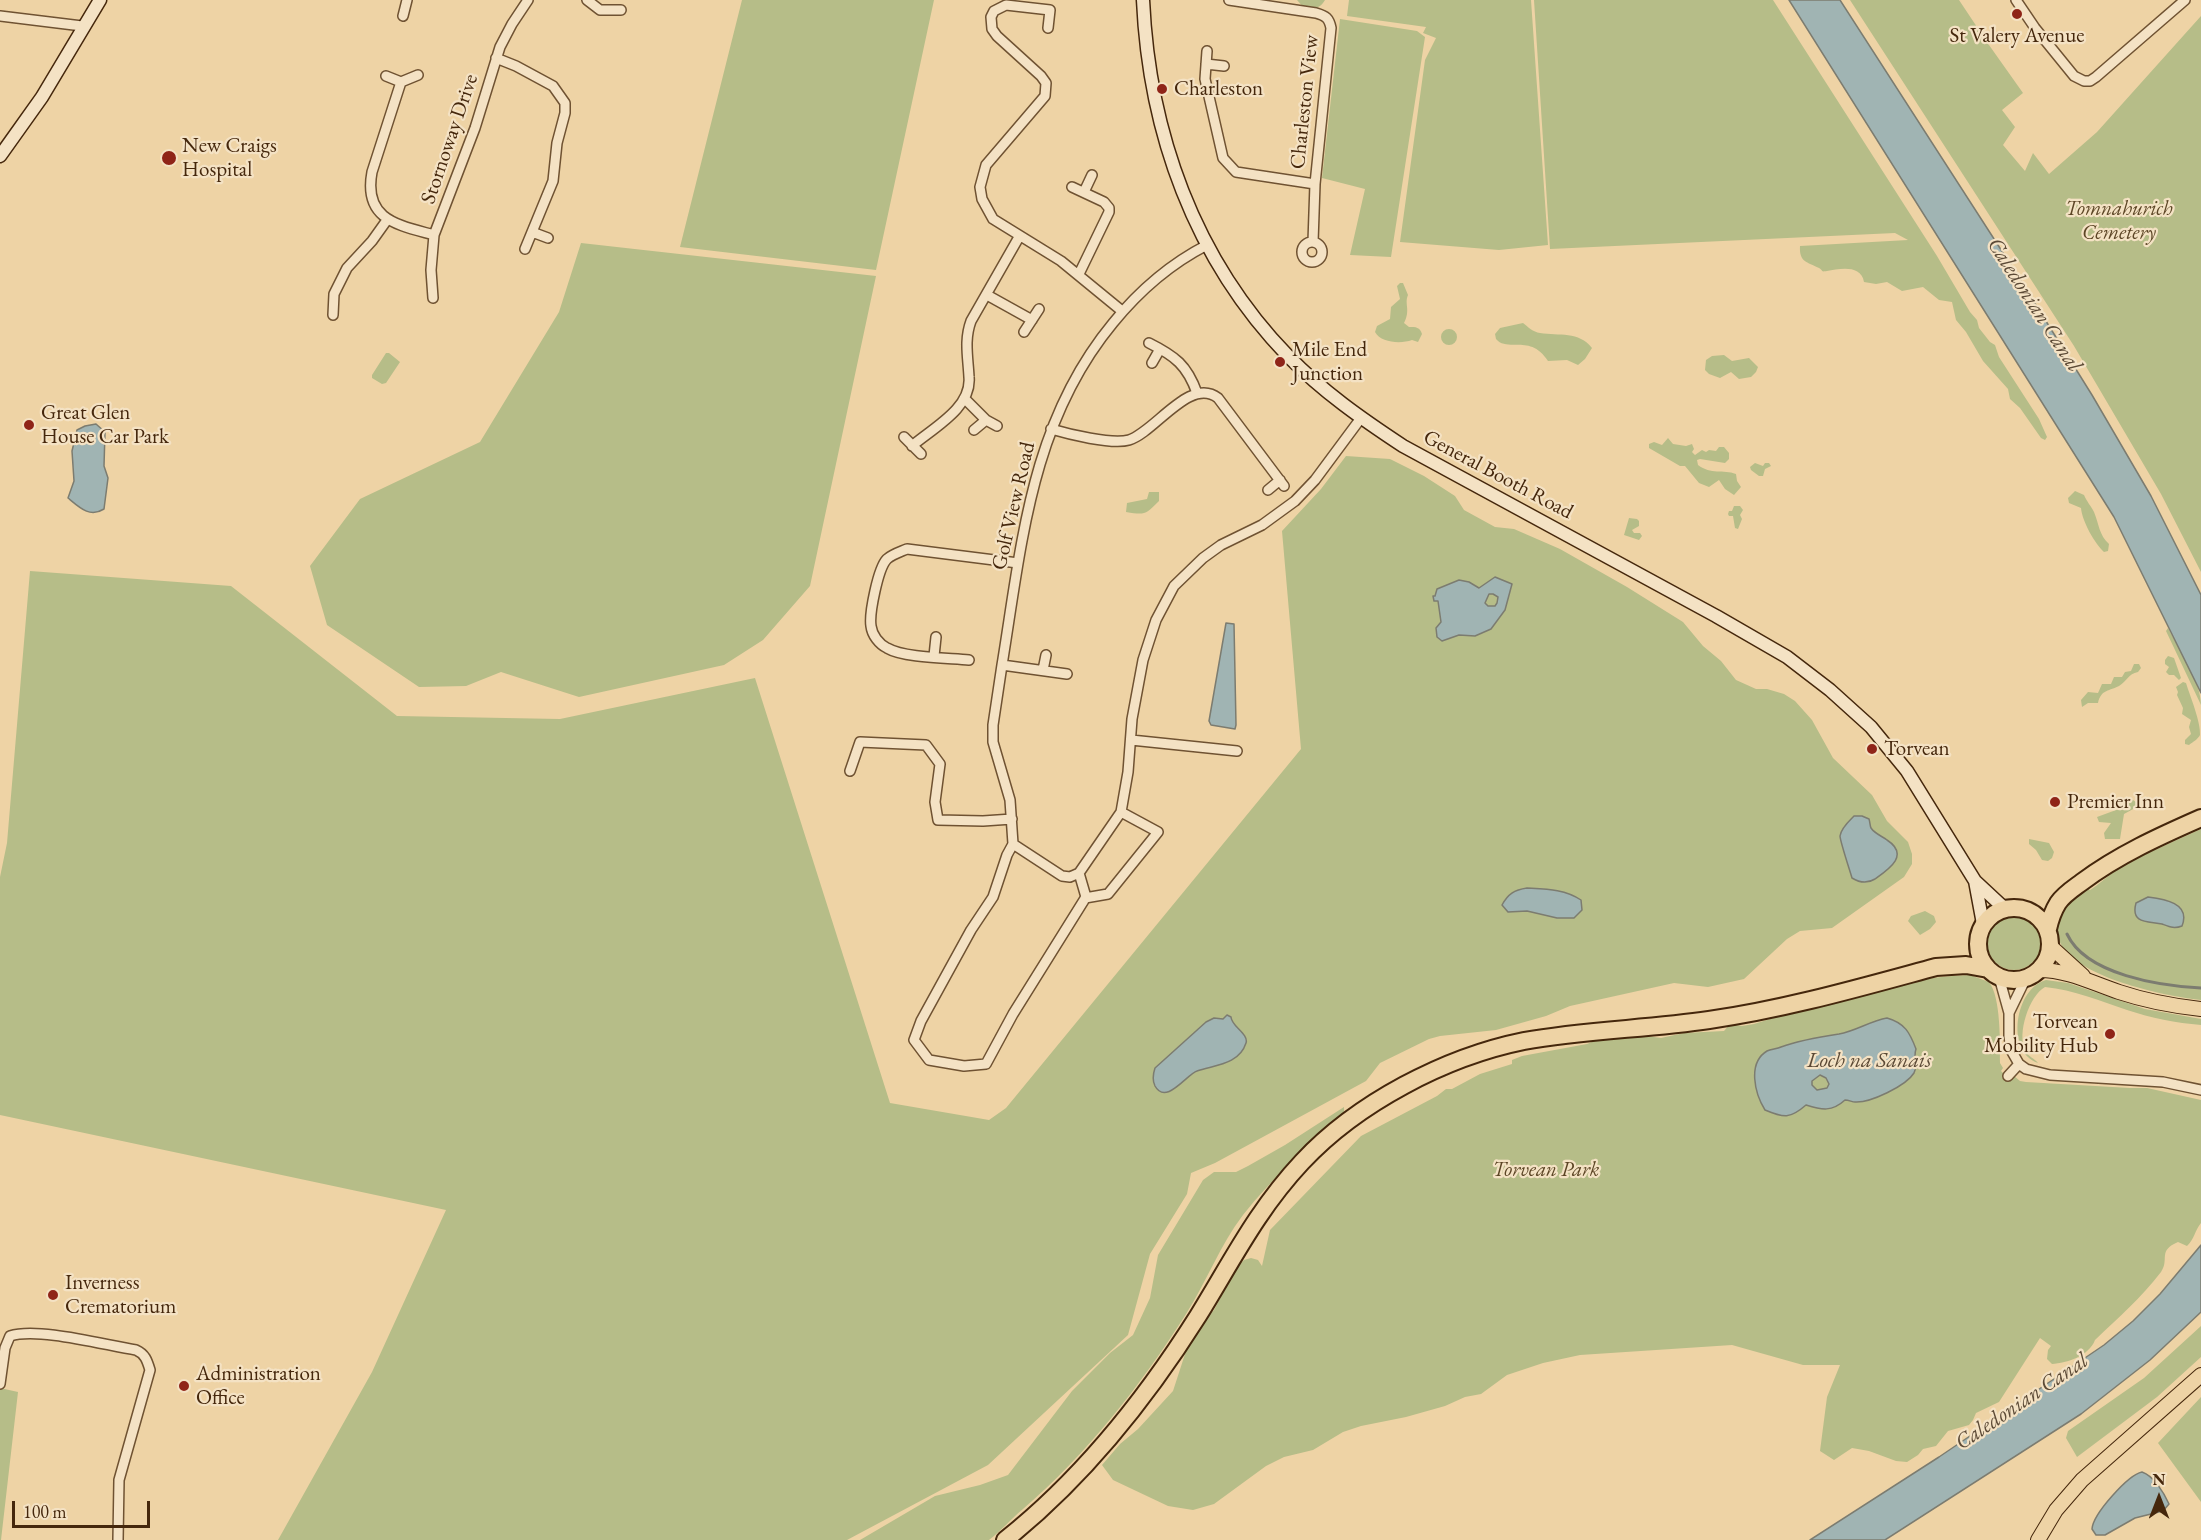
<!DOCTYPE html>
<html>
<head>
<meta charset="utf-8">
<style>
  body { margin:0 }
  #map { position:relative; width:2201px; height:1540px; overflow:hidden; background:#eed3a5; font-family:"EB Garamond",serif }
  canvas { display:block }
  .north { position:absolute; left:2129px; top:1468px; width:60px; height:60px; -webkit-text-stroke:4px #f4e2c4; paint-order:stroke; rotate:0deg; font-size:16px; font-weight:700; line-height:24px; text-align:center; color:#45270c }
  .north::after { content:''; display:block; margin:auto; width:21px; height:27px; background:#45270c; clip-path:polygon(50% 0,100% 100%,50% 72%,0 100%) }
  .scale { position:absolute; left:12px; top:1501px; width:138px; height:27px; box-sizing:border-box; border:3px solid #45270c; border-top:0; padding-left:8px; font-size:18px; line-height:21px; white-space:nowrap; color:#45270c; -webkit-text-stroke:4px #f4e2c4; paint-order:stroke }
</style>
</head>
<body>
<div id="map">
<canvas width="2201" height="1540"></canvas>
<div class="north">N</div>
<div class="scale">100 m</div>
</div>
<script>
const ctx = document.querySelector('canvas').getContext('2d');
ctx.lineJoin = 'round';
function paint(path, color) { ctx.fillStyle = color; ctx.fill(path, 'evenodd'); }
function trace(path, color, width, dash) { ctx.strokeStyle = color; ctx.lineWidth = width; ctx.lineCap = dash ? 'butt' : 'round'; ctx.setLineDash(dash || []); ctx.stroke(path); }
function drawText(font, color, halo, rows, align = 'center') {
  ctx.font = font + ' "EB Garamond",serif'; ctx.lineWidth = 4.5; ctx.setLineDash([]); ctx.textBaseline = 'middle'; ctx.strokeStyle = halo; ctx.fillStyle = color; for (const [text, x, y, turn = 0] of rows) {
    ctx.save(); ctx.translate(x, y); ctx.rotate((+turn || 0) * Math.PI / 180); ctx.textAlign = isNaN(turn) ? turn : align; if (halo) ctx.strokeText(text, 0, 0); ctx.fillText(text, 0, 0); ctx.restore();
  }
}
paint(new Path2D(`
  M742 0H934L876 270 680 247Z
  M1297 0H1325C1320 9 1313 9 1304 8Z
  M1349 0H1531L1548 245 1499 250 1400 242 1425 60 1436 38 1423 33 1426 27 1347 16Z
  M1534 0H1773L1937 256 1970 312 1977 320 1979 328 1990 342 1995 345 1999 357 2039 419 2047 437 2045 440 2041 438 2020 408 2010 399 2008 389 1983 361 1966 332 1956 320 1952 302 1939 300 1923 287 1902 291 1887 282 1876 284 1864 282C1861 264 1839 269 1827 271 1820 272 1824 271 1819 268 1807 262 1799 262 1800 246L1908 240 1895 233 1550 249Z
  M1850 0H1959L1989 45 2023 93 2002 110 2015 127 2003 145 2025 171 2033 153 2049 174 2097 132 2201 16V572L2161 494 2074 346Z
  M1340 19 1417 31 1425 37 1391 257 1350 255 1365 189 1322 178Z
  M581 243 876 276 810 586 763 640 724 665 579 697 501 672 466 686 419 687 327 625 310 566 360 499 480 442 559 312Z
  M1400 283H1403L1408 295C1404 304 1411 310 1404 323L1409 327C1416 327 1420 327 1422 334L1418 342 1412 340C1401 344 1381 343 1375 332L1377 326 1390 319 1391 307 1400 299 1397 286Z
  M1523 323C1528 327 1533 332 1540 333 1559 336 1579 331 1592 348L1585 359 1578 365 1567 360 1548 361C1530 333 1508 353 1496 339L1495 334 1500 328Z
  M1441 337a8 8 0 1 1 16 0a8 8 0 1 1-16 0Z
  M386 353H389L400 362 386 383 382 384 372 378V375Z
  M1724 355 1732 361 1749 358 1758 367 1756 372 1751 377 1739 379 1731 372 1720 378 1709 374 1705 370 1706 360 1712 356Z
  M1668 438 1673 444 1686 446 1692 444 1694 449 1692 452 1695 455 1702 450 1706 452 1709 450 1716 451 1719 447H1724L1729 453V459L1725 463 1700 459 1697 460 1698 465C1711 475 1723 469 1736 474L1737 481 1741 487 1734 495 1725 489 1719 480 1709 487 1699 483 1685 466H1680L1649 448V444L1654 442 1662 445Z
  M1346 456 1390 459 1424 476 1455 496 1464 510 1495 527 1514 529 1560 549 1627 587 1683 622 1703 646 1721 661 1736 680 1756 689H1767L1784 694 1795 701 1812 720 1833 758 1872 795 1887 821 1908 842 1912 854V864L1904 877 1832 928 1800 931 1787 939 1744 979 1708 987 1674 983 1570 1006 1546 1016 1496 1030 1440 1036 1429 1039 1380 1063 1366 1081 1215 1163 1191 1173 1187 1194 1150 1254 1128 1335 988 1465 847 1540H278L372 1372 446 1210 0 1115V877L7 843 30 571 231 586 397 716 560 719 755 678 890 1103 989 1120 1006 1108 1301 749 1282 531 1321 489Z
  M1755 463 1763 466 1765 463H1769L1771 466 1765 469 1763 476H1759L1751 470 1750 467Z
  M2075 491 2084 495C2087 502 2091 506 2094 512 2099 524 2099 535 2109 544L2108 551 2104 552C2095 544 2082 521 2081 508L2069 503 2068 498Z
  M1149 492H1159V501C1145 515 1145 515 1126 512L1127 503 1147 499Z
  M1734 506H1740L1743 510 1740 515 1742 519 1738 529 1735 528 1733 516H1729L1728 514 1729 511H1732Z
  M1629 518 1637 519 1639 521V526L1632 530 1634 533H1640L1642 536 1639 540 1624 535Z
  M2168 628C2179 650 2201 681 2201 705L2166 631Z
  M2168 656 2174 658 2181 678 2179 680 2174 675H2169L2166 672 2169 667 2165 664V660Z
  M2134 664H2139L2141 668 2138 672C2128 674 2127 681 2119 686 2110 691 2101 689 2098 703H2088L2082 707 2081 700 2088 692 2098 693 2102 684H2111L2114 677H2122L2125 672 2131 671Z
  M2183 682 2186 683C2190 696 2201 722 2200 735 2198 739 2193 742 2189 745L2185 744V740L2191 734 2189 727 2191 720 2182 714 2183 708 2177 695 2178 692 2176 687Z
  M2126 798 2133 800 2146 809 2135 808 2124 814 2120 839H2105L2104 833 2111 823 2099 822 2097 817 2127 806Z
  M2201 829V1000C2163 996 2012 967 2071 902 2075 899 2080 892 2085 890 2093 887 2086 893 2093 888 2102 882 2109 874 2119 869 2145 853 2173 842 2201 829Z
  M2029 839 2049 843 2054 852 2052 858 2048 861 2042 860 2036 850 2029 844Z
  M1925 911 1934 916 1936 922 1930 929 1920 935 1908 921 1911 916Z
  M1987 943a27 27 0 1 1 54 0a27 27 0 1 1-54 0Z
  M1970 975 1989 982C2001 997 2000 1043 2000 1063L2003 1068 2001 1071 2009 1079 2014 1076 2020 1081 2026 1082 2130 1088H2147L2201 1100V1223C2195 1230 2194 1240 2187 1246L2178 1242C2157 1251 2170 1259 2161 1272 2141 1298 2118 1318 2095 1340 2089 1356 2067 1363 2052 1364L2047 1359 2048 1350 2051 1346 2040 1338 1999 1402 1976 1413 1973 1420 1969 1425 1948 1431 1936 1446 1923 1449 1918 1455 1907 1462 1896 1461 1869 1451 1852 1448 1834 1460 1820 1451 1827 1397 1840 1365H1803L1732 1345 1580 1355 1543 1363 1507 1375 1481 1394 1465 1397 1445 1406 1406 1417 1361 1426 1343 1432 1313 1450 1284 1457 1266 1466 1214 1504 1193 1510 1168 1506 1113 1480 1102 1465 1120 1444 1138 1429 1173 1391 1186 1351 1201 1323 1214 1310 1235 1269 1244 1260 1251 1258 1258 1260 1262 1266 1270 1230 1361 1136 1437 1096 1446 1089H1452L1480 1074 1512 1064V1060L1522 1056 1587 1044 1599 1039 1639 1035 1661 1038 1684 1033 1724 1031 1730 1024 1742 1026 1754 1024C1822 1003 1899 977 1970 975Z
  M2046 980 2068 983 2145 1009 2201 1019V1025C2176 1023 2151 1018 2127 1010 2100 1001 2074 990 2045 987 2029 996 2017 1033 2025 1051 2028 1056 2035 1059 2038 1063 2005 1052 2015 988 2046 980Z
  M1344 1107V1115C1308 1147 1273 1177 1243 1215 1220 1245 1207 1281 1186 1314 1141 1385 1087 1454 1023 1509 1011 1519 1001 1531 989 1540H860L935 1496 980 1485 1008 1475 1072 1391 1110 1353 1133 1335 1150 1298 1158 1255 1203 1180 1214 1172H1236L1248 1166 1285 1145Z
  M2201 1326V1357L2157 1397 2077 1457 2066 1438 2068 1431 2144 1378Z
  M0 1388 18 1392 1 1540H0Z
  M2201 1397V1502L2158 1443Z`), '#b6bd88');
const water = new Path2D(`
  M1789 0H1840L2016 273 2092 395 2151 496 2201 595V693L2114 517Z
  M96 424 105 432 104 466 108 478 104 509C90 518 80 508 68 498L74 481 72 451 77 430 85 426Z
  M1495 577 1512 584 1505 610 1491 629 1475 636 1459 635 1442 641 1437 637 1436 628 1441 622 1438 601H1434L1433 596H1435L1437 589 1459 580 1469 582 1479 588ZM1489 594H1493L1498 597 1497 603 1495 606H1488L1485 603Z
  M1226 623 1234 624 1236 725 1235 729 1211 725 1209 721Z
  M1854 816H1862L1869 819C1870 822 1870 826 1871 828 1875 834 1882 836 1887 840 1910 855 1889 869 1875 879 1867 884 1860 883 1852 878 1850 871 1840 841 1840 836 1841 828 1849 821 1854 816Z
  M1527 888C1546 889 1565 889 1581 900L1582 910 1574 918H1557L1527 911 1508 912 1502 905C1508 894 1514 890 1527 888Z
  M2148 897C2164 899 2191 903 2182 926 2174 929 2170 927 2162 924 2150 921 2130 925 2136 903Z
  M1227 1015 1231 1017C1231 1026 1249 1034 1246 1043 1239 1065 1214 1065 1197 1071 1187 1074 1166 1106 1155 1086 1152 1080 1153 1074 1155 1068L1206 1022 1214 1018 1223 1019Z
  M1887 1018C1905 1023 1910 1033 1916 1049 1913 1057 1918 1066 1914 1073 1906 1086 1870 1103 1855 1102 1852 1102 1849 1100 1845 1100 1832 1112 1822 1110 1806 1105 1790 1119 1784 1118 1765 1110 1755 1094 1747 1063 1767 1051 1771 1049 1777 1049 1781 1047 1800 1040 1819 1037 1839 1034 1856 1031 1870 1021 1887 1018ZM1820 1075 1826 1078 1829 1084 1827 1088 1817 1090 1812 1085V1081Z
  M2201 1245V1312L2150 1360 2081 1414 1885 1540H1810L1939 1457 2104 1345 2133 1321 2160 1294Z
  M2142 1472C2154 1476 2164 1493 2169 1504L2163 1511 2135 1518 2105 1535H2096L2092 1529C2093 1514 2128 1475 2142 1472Z`);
paint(water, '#a0b4b3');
trace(water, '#7c7c70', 1.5);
trace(new Path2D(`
  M2067 934C2086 975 2161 986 2201 988`), '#7c7c70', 3);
const street = new Path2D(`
  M587 0 600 10H621
  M1229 0 1316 13C1326 16 1329 18 1331 28L1315 184 1313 242
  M2016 0 2035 28 2074 76 2084 81H2090L2096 77 2185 0
  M0 16 82 26
  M403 16 407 0
  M1048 28 1050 10 1006 5 994 11 991 17 992 29 997 36 1041 76 1046 83 1045 96 986 165 980 187 982 199 993 219 1061 261 1122 311
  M1207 51 1205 79 1223 158 1236 172 1315 184
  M496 58 516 66 553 86 565 103V113L557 143 553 181 525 249
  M1206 64 1224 66
  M386 76 401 82 372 172C363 220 398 225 434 235
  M401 82 418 75
  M1072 187 1104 202 1109 208V212L1079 274
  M1084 192 1092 175
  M532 232 548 238
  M1302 252a10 10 0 1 1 20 0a10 10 0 1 1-20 0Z
  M987 295 1032 320
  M433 298 431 270 434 235 475 128 500 47 512 24 528 0
  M333 315 334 294 347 268 372 241 387 220
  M1024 332 1039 309
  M1149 343C1175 356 1187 365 1197 393
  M1152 363 1160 349
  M965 399 986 420 974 430
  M986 420 997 426
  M1051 429C1068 434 1112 445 1129 440 1155 432 1190 376 1218 398L1284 486
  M904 437 921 454
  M912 446C933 428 972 408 969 377 968 357 964 340 971 321L1019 237
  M1268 490 1280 480
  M934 656 936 637
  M969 660C948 658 904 658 887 648 879 644 872 635 871 626 869 614 878 568 887 559 893 554 900 552 907 549L1018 563
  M1002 665 993 725V742L1010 800 1013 844 1062 876 1070 877 1079 873 1121 812 1128 772 1132 719 1143 660 1156 620 1174 586 1203 558 1221 545 1262 525 1295 501 1315 480 1361 418
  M1043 670 1046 655
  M1067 674 1002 665C1022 542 1031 422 1113 323 1139 291 1170 264 1207 245
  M1131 740 1237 751
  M850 771 860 742 926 745 940 764 935 802 938 820 983 821 1012 819
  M1013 844 1007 855 993 897 971 930 921 1021 914 1040 929 1060 964 1066 986 1064 1013 1014 1086 897 1079 873
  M1085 898 1108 894 1158 832 1121 812
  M1999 977 2009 1013V1036L2011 1050 2019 1064 2026 1069 2050 1075 2163 1082 2201 1090
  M2009 1013 2026 978
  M2008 1076 2019 1064
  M0 1384 5 1348 10 1336C38 1327 104 1345 136 1350 145 1354 147 1360 150 1370L119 1480 118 1540`);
const secondary = new Path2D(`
  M1143 0C1149 132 1194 259 1288 356 1322 391 1362 419 1403 446L1716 616 1787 657 1830 690 1871 727 1907 771 1975 881 2004 908
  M0 156 42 97 100 0
  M1975 881 1983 924`);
const primary = new Path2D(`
  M2050 946 2083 976
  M2039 970C2068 970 2092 983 2119 992 2146 1001 2173 1006 2201 1009
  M2038 1540 2056 1510 2082 1480 2201 1375`);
const highway = new Path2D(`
  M1978 944a36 36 0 1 1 72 0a36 36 0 1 1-72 0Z
  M2048 929C2050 920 2053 911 2058 903 2064 894 2074 888 2082 882 2118 855 2160 836 2201 818
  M1005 1540C1083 1478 1145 1400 1198 1316 1232 1261 1257 1210 1302 1162 1357 1103 1445 1057 1524 1041 1585 1030 1648 1029 1709 1020 1786 1009 1862 987 1936 967L1966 965 1988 969`);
trace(street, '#6f5232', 12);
trace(secondary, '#45270c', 15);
trace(primary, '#45270c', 16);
trace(highway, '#45270c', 20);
trace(street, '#f4e2c4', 9);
trace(secondary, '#f4e2c4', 12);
trace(primary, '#eed3a5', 14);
trace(highway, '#eed3a5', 16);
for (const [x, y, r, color] of [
  [2017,14,6,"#8f2418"],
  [1162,89,6,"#8f2418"],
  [169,158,8,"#8f2418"],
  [1280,362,6,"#8f2418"],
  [29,425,6,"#8f2418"],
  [1872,749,6,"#8f2418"],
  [2055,802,6,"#8f2418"],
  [2110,1034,6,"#8f2418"],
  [53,1295,6,"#8f2418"],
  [184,1386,6,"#8f2418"]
]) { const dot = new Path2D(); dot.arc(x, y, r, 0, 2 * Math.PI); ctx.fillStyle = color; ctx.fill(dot); trace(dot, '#f4e2c4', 2); }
drawText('21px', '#45270c', '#f4e2c4', [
  ["St Valery Avenue",2017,36,"center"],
  ["Charleston",1174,89],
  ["New Craigs",182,146],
  ["Hospital",182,170],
  ["Mile End",1292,350],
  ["Junction",1292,374],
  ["Great Glen",41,413],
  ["House Car Park",41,437],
  ["Torvean",1884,749],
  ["Premier Inn",2067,802],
  ["Torvean",2098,1022,"right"],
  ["Mobility Hub",2098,1046,"right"],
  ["Inverness",65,1283],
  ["Crematorium",65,1307],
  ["Administration",196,1374],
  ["Office",196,1398]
], 'left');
drawText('21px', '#45270c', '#f4e2c4', [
  ["Charleston View",1305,102,-84],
  ["Stornoway Drive",450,139,-71],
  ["General Booth Road",1498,475,28],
  ["Golf View Road",1014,506,-77]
]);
drawText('italic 21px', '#5c4525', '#f4e2c4', [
  ["Tomnahurich",2119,209],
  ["Cemetery",2119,233],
  ["Torvean Park",1546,1170]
]);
drawText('italic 22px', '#5c4a36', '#f4e2c4', [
  ["Caledonian Canal",2034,305,57],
  ["Loch na Sanais",1869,1061],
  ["Caledonian Canal",2022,1402,-34]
]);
</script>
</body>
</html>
